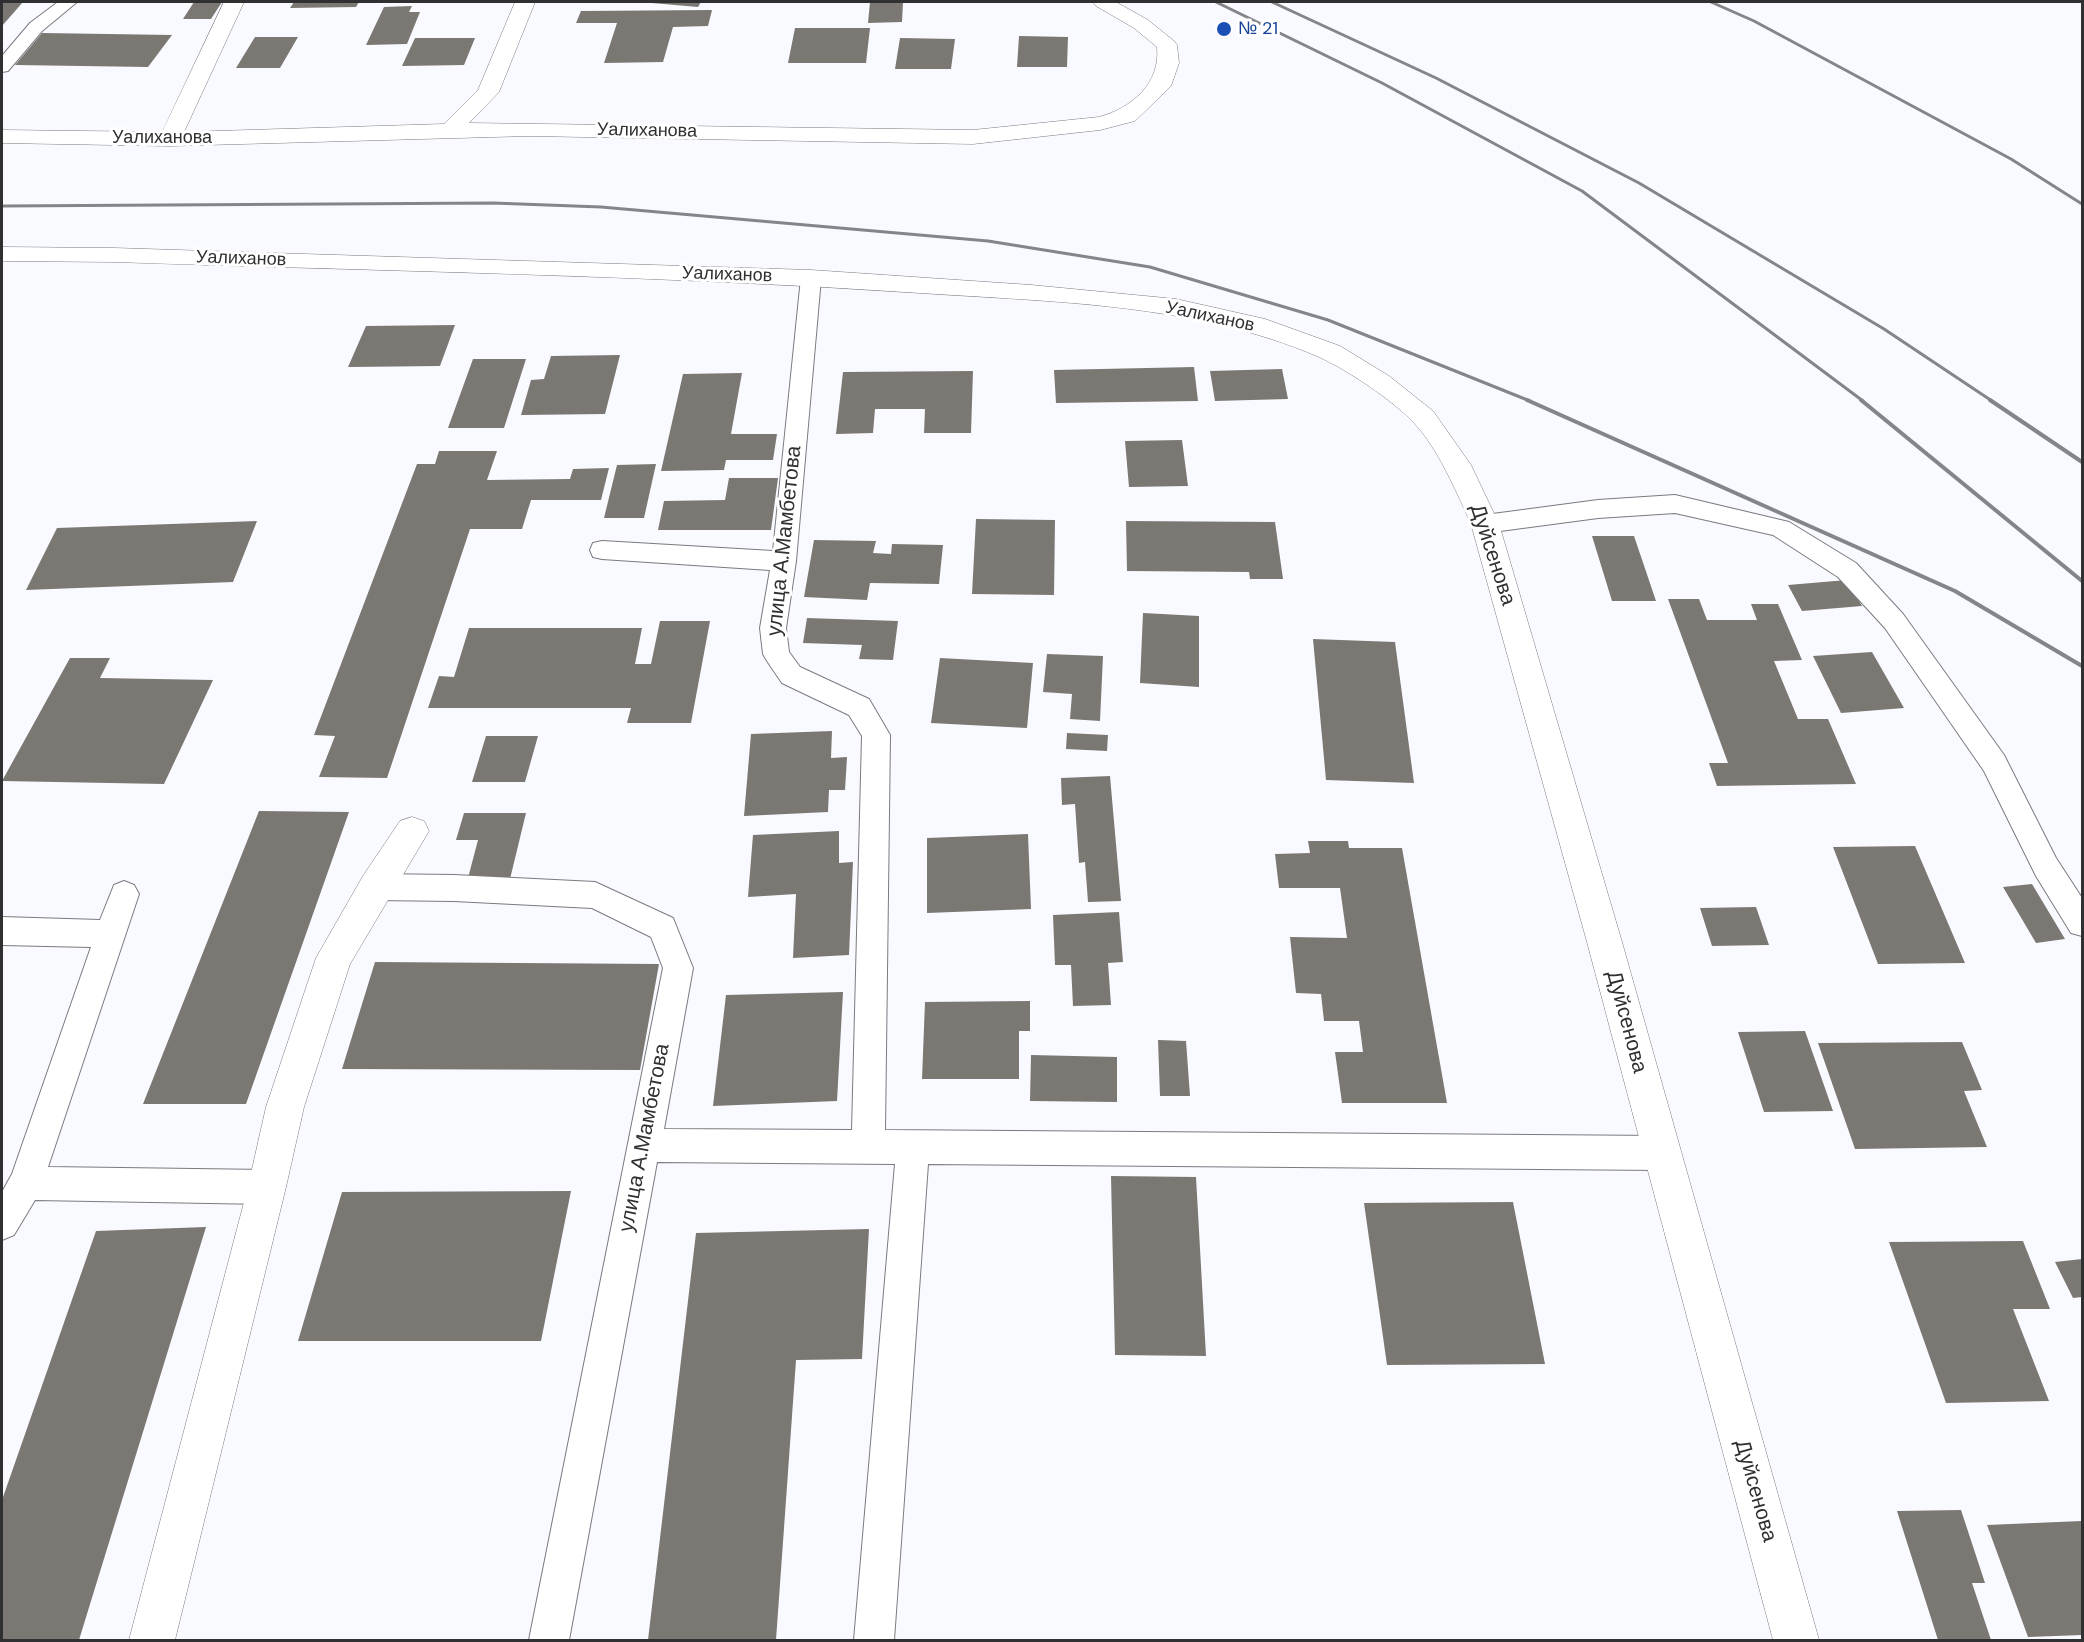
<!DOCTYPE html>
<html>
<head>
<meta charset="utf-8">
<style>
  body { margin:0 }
  #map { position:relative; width:2084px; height:1642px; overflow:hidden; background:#f9faff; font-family:"DM Sans",sans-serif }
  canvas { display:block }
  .frame { position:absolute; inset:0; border:3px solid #303033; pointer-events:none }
</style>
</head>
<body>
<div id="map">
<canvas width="2084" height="1642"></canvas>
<div class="frame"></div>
</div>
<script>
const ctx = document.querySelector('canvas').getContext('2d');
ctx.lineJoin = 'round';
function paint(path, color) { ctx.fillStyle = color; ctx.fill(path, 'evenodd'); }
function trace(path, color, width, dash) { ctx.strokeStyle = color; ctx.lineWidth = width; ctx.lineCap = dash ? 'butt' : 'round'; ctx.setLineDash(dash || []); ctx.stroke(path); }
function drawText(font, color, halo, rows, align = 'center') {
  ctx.font = font + ' "DM Sans",sans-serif'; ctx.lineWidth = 6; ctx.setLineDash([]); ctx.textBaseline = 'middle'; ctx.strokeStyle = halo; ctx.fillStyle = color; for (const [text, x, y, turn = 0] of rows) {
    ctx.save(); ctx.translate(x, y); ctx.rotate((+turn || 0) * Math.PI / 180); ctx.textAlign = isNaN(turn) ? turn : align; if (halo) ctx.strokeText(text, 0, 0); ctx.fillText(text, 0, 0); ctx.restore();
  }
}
paint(new Path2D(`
  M2 2H23L2 26Z
  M194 2H222L211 19H183Z
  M294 2H359L356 7 290 8Z
  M640 2H701L698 7Z
  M870 2H903L902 22 868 23Z
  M412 6 409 12H420L407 44 366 45 384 7Z
  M712 10 708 26 673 27 663 62 604 63 617 23H576L581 11Z
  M795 28H870L866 63H788Z
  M42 33 172 35 148 67 15 65Z
  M1019 36 1068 37 1067 67H1017Z
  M255 37H298L280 68H236Z
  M415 38H475L464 65 402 66Z
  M900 38 955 39 951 69H895Z
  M455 325 440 366 348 367 366 326Z
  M620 355 605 414 521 415 531 380 544 379 551 356Z
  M473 359H526L504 428H448Z
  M1194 367 1198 401 1056 403 1054 370Z
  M1282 369 1288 399 1215 401 1210 371Z
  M973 371 971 433H924L925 409H875L873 433 836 434 843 372Z
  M742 373 731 434H777L773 460H726L724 470 661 471 683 374Z
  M1182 440 1188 486 1129 487 1125 441Z
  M439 451H497L487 480 570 479 573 469 609 468 601 500H531L522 529H470L387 778 319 777 335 736 314 735 417 464H435Z
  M656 464 644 518H604L617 465Z
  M729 478H778L771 530H658L664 501 725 500Z
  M976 519 1055 520 1054 595 972 594Z
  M257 521 233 582 26 590 57 528Z
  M1126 521 1275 522 1283 579H1250L1249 572 1127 571Z
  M1592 536H1634L1656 601H1612Z
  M814 540 876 541 873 553 891 554 892 544 943 545 939 584 870 583 867 600 804 597Z
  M1847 580 1862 606 1802 611 1788 585Z
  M1668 599H1699L1707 620H1757L1751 604H1778L1802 660 1774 661 1798 719H1828L1856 784 1717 786 1709 763H1728Z
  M1143 613 1199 616V687L1140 683Z
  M807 618 898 621 893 660 859 659 862 645 803 643Z
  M660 621H710L691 723H627L631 708H428L439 676 454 677 469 628H642L635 664H651Z
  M1313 639 1395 642 1414 783 1326 780Z
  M1872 652 1904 708 1841 713 1813 656Z
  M1047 654 1103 656 1100 721 1070 719 1072 694 1043 692Z
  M70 658H110L100 678 213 680 164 784 2 781Z
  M940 658 1033 663 1027 728 931 723Z
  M832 731 831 758 847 757 845 790H829L828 812 744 816 751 734Z
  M1067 733 1108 735 1107 751 1066 749Z
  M486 736H538L525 782H472Z
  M1110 776 1121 901 1088 902 1085 862 1079 863 1075 804 1062 805 1061 778Z
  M259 811 349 812 246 1104H143Z
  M464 813H526L510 879 468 878 478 840H456Z
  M839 831V863L853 862 849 955 793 958 796 894 748 897 753 835Z
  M1028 834 1031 909 927 913V838Z
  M1308 841H1348L1349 848H1402L1447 1103H1342L1335 1052H1363L1359 1021H1324L1321 994 1296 993 1290 937 1347 938 1340 888H1279L1275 854 1310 853Z
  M1915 846 1965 963 1878 964 1833 847Z
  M2032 884 2065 939 2036 943 2003 887Z
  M1756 907 1769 945 1712 946 1700 908Z
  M1119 912 1123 962 1108 963 1111 1005 1073 1006 1071 965H1055L1053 915Z
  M375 962 659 964 640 1070 342 1069Z
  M843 992 837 1101 713 1106 726 995Z
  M1030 1001V1031H1019V1079H922L925 1002Z
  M1805 1031 1833 1111 1764 1112 1738 1032Z
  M1158 1040 1186 1041 1190 1096H1160Z
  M1962 1042 1982 1090 1964 1091 1987 1147 1855 1149 1818 1043Z
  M1031 1055 1117 1057V1102L1030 1101Z
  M1111 1176 1196 1177 1206 1356 1115 1355Z
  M571 1191 541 1341H298L342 1192Z
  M1513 1202 1545 1364 1387 1365 1364 1203Z
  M206 1227 79 1640H2V1500L96 1231Z
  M869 1229 862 1359 796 1360 776 1640H648L696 1233Z
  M2023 1241 2050 1309H2013L2049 1401 1946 1403 1889 1242Z
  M2082 1259V1297L2073 1298 2055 1262Z
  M1961 1510 1985 1583H1972L1991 1640H1938L1897 1511Z
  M2082 1521V1635L2028 1637 1987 1525Z`), '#7b7772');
const service = new Path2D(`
  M58 2H77L42 31 8 71 2 72V56L30 23Z
  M811 271 818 273 821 278 796 561 786 628 789 652 800 667 869 699 890 735 885 1130 1661 1136 1673 1141 1678 1153 1673 1165 1661 1170 928 1164 894 1640H854L895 1164 657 1162 569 1640H529L663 968 651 937 592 908 454 901 375 900 365 896 360 887 365 878 375 874 454 875 595 882 673 918 693 968 664 1129 852 1130 862 736 849 715 782 683 767 661 763 654 760 628 770 570 602 559 593 557 590 550 593 543 602 541 773 551 801 278 804 273Z
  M1675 495 1789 522 1856 563 1903 614 2004 755 2056 858 2082 898V936L2071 933 2036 876 1984 771 1885 628 1838 577 1773 535 1675 513 1598 518 1485 533 1476 530 1473 524 1476 518 1485 515 1598 500Z
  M124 881 134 885 139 894 48 1167 267 1170 279 1175 284 1187 279 1199 267 1204 35 1200 14 1235 2 1240V1192L12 1174 91 947 2 945V917L100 920 114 885Z`);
const minor = new Path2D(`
  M224 2H244L184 132 444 124 478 90 515 2H535L499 92 469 123 973 130 1099 117C1132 108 1161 83 1157 47L1134 28 1096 6 1093 2H1116L1148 20 1174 41 1177 45 1179 63 1171 86 1135 121 1100 130 973 144 529 136 170 146 2 143V130L162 132Z
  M412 817 424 821 429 831 350 964 304 1107 286 1187 175 1640H129L248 1187 266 1107 316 958 363 876 400 821Z`);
const tertiary = new Path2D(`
  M2 247 114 248 811 270 1031 285 1176 299 1265 319 1340 346 1389 376 1433 411 1471 465 1499 524 1622 942 1819 1640H1773L1587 942 1471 524C1457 493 1438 448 1414 423 1394 401 1346 369 1319 357 1194 303 1053 302 920 293 652 275 382 271 114 262L2 261Z`);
trace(service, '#7a7a80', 2);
trace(minor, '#7a7a80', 1);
trace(tertiary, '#7a7a80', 1);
paint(service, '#fff');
paint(minor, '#fff');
paint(tertiary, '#fff');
trace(new Path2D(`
  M1216 2 1382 83 1582 191 1863 401
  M1272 2 1436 78 1639 183 1884 329 1992 401
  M1711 2 1754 21 2011 159 2082 204
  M2 206 493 203 601 207 988 241 1150 267 1328 320 1530 401`), '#848589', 3);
trace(new Path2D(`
  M1527 400 1955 591 2082 666
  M1861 400 2082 581
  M1990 400 2082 462`), '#848589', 4);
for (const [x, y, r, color] of [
  [1224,29,8,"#1a4fb4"]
]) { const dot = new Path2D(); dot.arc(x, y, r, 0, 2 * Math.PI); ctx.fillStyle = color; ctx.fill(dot); trace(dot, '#fff', 2); }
drawText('18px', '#164399', '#fff', [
  ["№ 21",1238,29]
], 'left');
drawText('18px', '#303033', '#fff', [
  ["Уалиханова",647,131,1],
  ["Уалиханова",162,138],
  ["Уалиханов",241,259,2],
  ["Уалиханов",727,275,2],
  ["Уалиханов",1210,317,12]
]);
drawText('21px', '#303033', '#fff', [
  ["улица А.Мамбетова",785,541,-84],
  ["Дуйсенова",1492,555,72],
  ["Дуйсенова",1626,1022,75],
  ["улица А.Мамбетова",645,1138,-79],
  ["Дуйсенова",1755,1491,74]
]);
</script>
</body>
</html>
